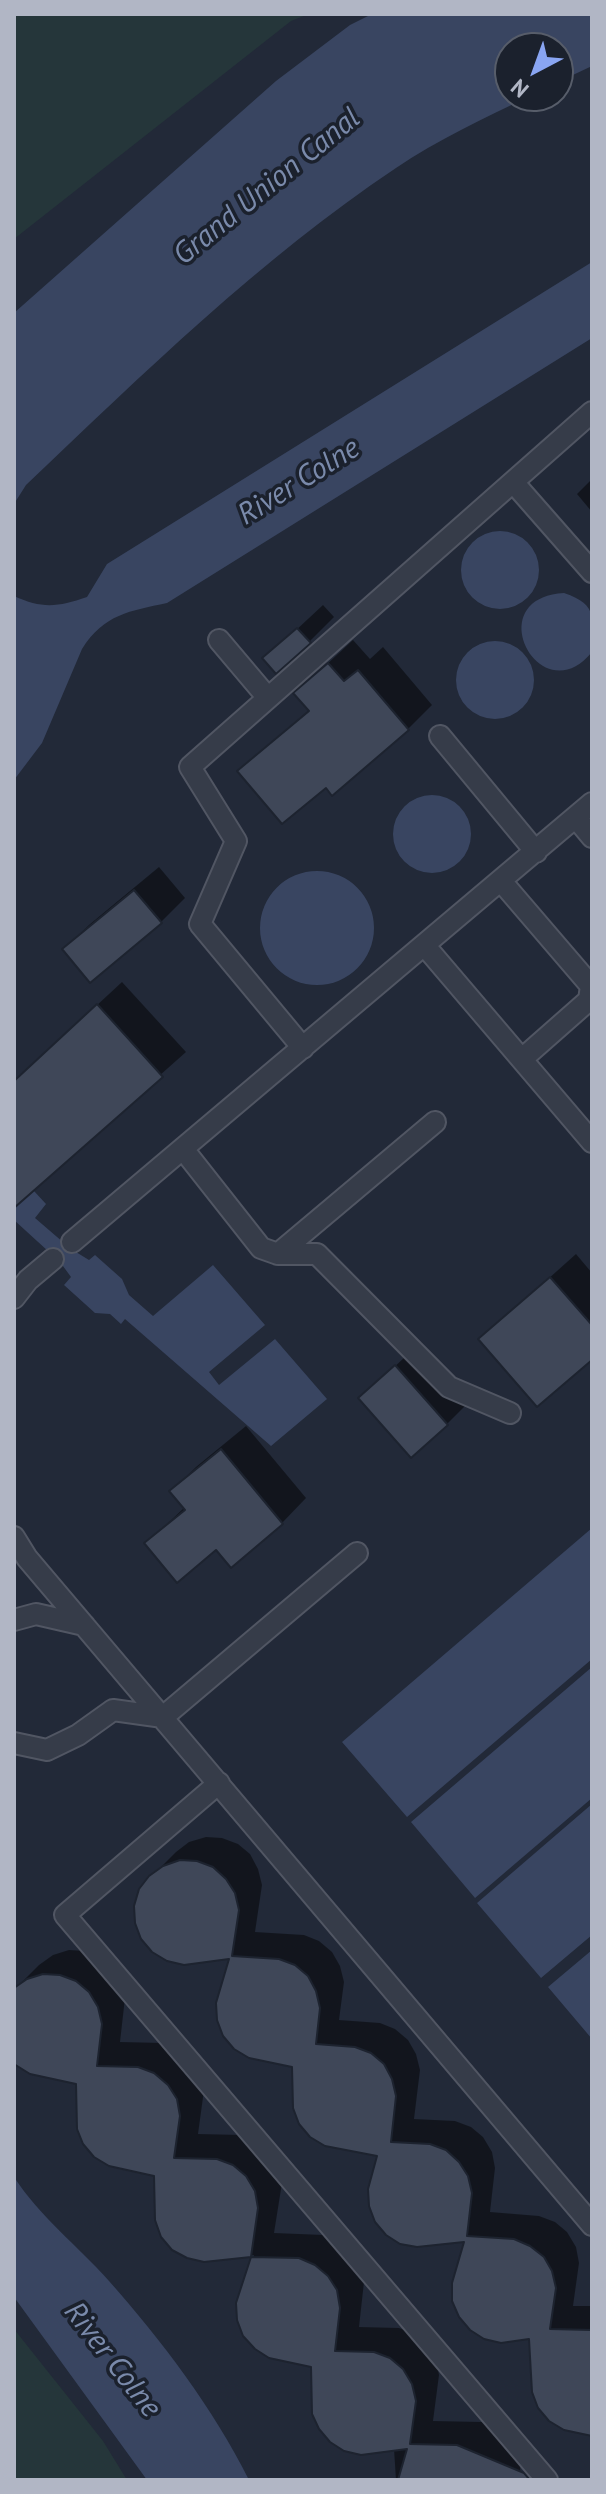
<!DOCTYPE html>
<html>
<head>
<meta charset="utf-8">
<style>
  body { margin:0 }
  #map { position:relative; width:606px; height:2494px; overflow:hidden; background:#222938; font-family:"PT Sans",sans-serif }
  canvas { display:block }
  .frame { position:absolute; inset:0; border:16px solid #b1b6c5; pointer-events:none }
  .north { position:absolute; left:494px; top:32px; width:80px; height:80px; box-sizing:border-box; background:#1b212d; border:2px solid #575d6a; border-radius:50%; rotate:221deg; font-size:22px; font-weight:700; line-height:32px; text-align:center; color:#b1b6c5 }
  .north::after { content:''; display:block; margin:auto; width:28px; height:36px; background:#89a5f2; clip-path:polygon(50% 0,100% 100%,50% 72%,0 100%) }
</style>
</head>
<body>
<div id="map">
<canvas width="606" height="2494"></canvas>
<div class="frame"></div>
<div class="north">N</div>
</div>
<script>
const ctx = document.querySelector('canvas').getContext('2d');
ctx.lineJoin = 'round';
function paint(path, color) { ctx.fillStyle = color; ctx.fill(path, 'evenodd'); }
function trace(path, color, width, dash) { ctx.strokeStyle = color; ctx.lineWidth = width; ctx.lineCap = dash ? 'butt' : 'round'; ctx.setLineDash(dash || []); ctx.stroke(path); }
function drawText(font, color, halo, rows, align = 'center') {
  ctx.font = font + ' "PT Sans",sans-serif'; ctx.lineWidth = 7; ctx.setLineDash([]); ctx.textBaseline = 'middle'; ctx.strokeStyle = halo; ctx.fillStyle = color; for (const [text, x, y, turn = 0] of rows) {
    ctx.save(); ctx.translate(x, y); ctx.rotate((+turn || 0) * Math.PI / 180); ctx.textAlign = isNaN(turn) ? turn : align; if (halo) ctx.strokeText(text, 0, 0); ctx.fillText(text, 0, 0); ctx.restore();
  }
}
paint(new Path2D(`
  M14 14H309L291 21 14 239Z
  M14 2329 103 2441 127 2480H14Z`), '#25363a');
paint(new Path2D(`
  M372 14H592V66L558 82V48H510V96H530C485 118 437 140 396 168 260 259 143 374 26 485L14 504V313L276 81 350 25Z
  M592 262V338L167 603C130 611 104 614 82 649L42 743 14 780V596C42 609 58 607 87 597L107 564Z
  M461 570a39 39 0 1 1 78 0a39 39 0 1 1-78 0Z
  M564 593C600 605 592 620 592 652 541 715 478 598 564 593Z
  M456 680a39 39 0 1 1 78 0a39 39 0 1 1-78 0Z
  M393 834a39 39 0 1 1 78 0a39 39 0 1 1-78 0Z
  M260 928a57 57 0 1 1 114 0a57 57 0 1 1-114 0Z
  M14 1190 34 1191 46 1204 35 1218 71 1249 89 1260 95 1255 122 1279 129 1295 153 1316 213 1265 265 1325 209 1372 219 1385 275 1339 327 1399 271 1446 125 1319 121 1324 110 1314 95 1313 64 1285 71 1277 60 1262 14 1220Z
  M592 1528V1659L407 1817 342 1742Z
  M592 1667V1798L475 1898 411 1822Z
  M592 1804V1935L541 1978 477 1903Z
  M592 1950V2039L548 1987Z
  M14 2177C40 2217 77 2245 109 2281 162 2341 213 2408 249 2480H147L14 2297Z`), '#394561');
paint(new Path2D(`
  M592 479V512L577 494Z
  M323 605 334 617 309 642 265 659Z
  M353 640 370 659 383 647 432 705 408 729 326 786 240 772 310 709 296 693Z
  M159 867 185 898 161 922 65 949 89 925Z
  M122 982 186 1052 23 1197 14 1187V1082Z
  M576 1254 592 1273V1357L481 1339Z
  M421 1342 471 1400 447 1424 361 1398Z
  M246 1426 306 1498 282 1523 217 1547 147 1543 185 1507 172 1491 196 1467Z
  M206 1837 222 1838 238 1844 250 1854 258 1869 262 1885 255 1932 304 1935 319 1941 332 1952 340 1966 344 1982 339 2020 380 2023 395 2029 408 2040 416 2054 420 2070 414 2119 455 2121 471 2127 483 2137 492 2152 495 2168 490 2212 539 2216 555 2222 567 2232 576 2247 579 2263 573 2306H592V2434L467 2240 293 2066 232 1956 151 1877 176 1852 189 1842Z
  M69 1950 85 1951 125 1998 120 2042 164 2043 204 2090 198 2134 242 2135 282 2183 274 2233 324 2235 339 2241 361 2266 364 2282 359 2327 399 2328 415 2334 436 2359 439 2375 433 2421 482 2422 497 2428 519 2453 521 2480H396L394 2449 313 2366 238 2303 254 2255 204 2260 155 2175 78 2083 14 2060V1990L39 1965 53 1955Z`), '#0007');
const building = new Path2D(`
  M297 628 311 643 276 674 262 658Z
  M328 663 344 681 358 670 409 730 332 796 326 788 282 824 237 771 309 711 293 693Z
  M134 890 162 923 90 983 62 949Z
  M97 1004 163 1077 14 1208V1081Z
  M550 1277 592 1325V1360L537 1407 478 1339Z
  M395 1365 448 1425 411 1458 358 1398Z
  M221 1449 283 1524 231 1568 216 1550 177 1583 144 1543 185 1510 169 1491Z
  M180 1860 197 1861 213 1867 226 1879 235 1893 239 1910 232 1956 279 1959 295 1965 308 1976 316 1991 320 2008 316 2044 355 2047 371 2053 384 2064 392 2079 396 2096 391 2142 430 2144 446 2150 459 2162 468 2176 472 2193 467 2236 514 2239 530 2246 544 2257 552 2271 556 2288 550 2329 592 2330V2436L564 2430 549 2421 538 2408 532 2392 529 2339 501 2343 484 2339 470 2330 459 2317 452 2301V2283L464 2242 417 2247 400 2244 386 2235 375 2222 369 2206 368 2189 377 2156 325 2146 310 2137 299 2124 293 2108 292 2067 249 2058 234 2049 223 2036 217 2020 216 2003 229 1959 184 1965 167 1961 152 1952 141 1939 135 1923 134 1906 139 1889 149 1876 163 1866Z
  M43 1974 60 1975 76 1981 89 1992 98 2007 102 2024 97 2066 138 2067 154 2073 168 2085 177 2099 180 2116 174 2158 217 2159 233 2165 246 2176 255 2191 258 2208 251 2257 299 2258 315 2265 328 2276 337 2290 340 2308 335 2351 374 2352 390 2358 403 2369 412 2384 416 2401 410 2444 457 2445 524 2473 530 2480H398L407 2449 361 2455 344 2451 330 2442 319 2429 312 2414 311 2367 269 2358 255 2349 243 2336 237 2320 236 2303 251 2257 204 2262 187 2258 172 2250 161 2237 155 2220 154 2176 109 2166 94 2157 83 2144 77 2129 76 2084 30 2074 14 2064V1988L27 1979Z`);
paint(building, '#3f4758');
trace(building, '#1d232f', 2);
const lane = new Path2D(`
  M513 482 592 572
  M219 640 268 698
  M440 736 536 852
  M577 819 592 837
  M501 881 591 986 589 1000 522 1059
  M425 946 592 1142
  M303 1048 200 924 236 841 190 767 592 412
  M183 1149 261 1248 278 1254 435 1122
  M72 1242 592 803
  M278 1254H317L449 1387 510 1413
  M14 1298 28 1280 53 1259
  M14 1537 27 1558 592 2225
  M14 1620 36 1614 84 1625
  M14 1743 47 1750 78 1735 113 1710 163 1717 357 1553
  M219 1783 65 1915 547 2480`);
trace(lane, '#515663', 24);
trace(lane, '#363c49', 20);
drawText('italic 30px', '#7a8aab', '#1b212d', [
  ["Grand Union Canal",267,187,-39],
  ["River Colne",299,482,-32],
  ["River Colne",112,2360,52]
]);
</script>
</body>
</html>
